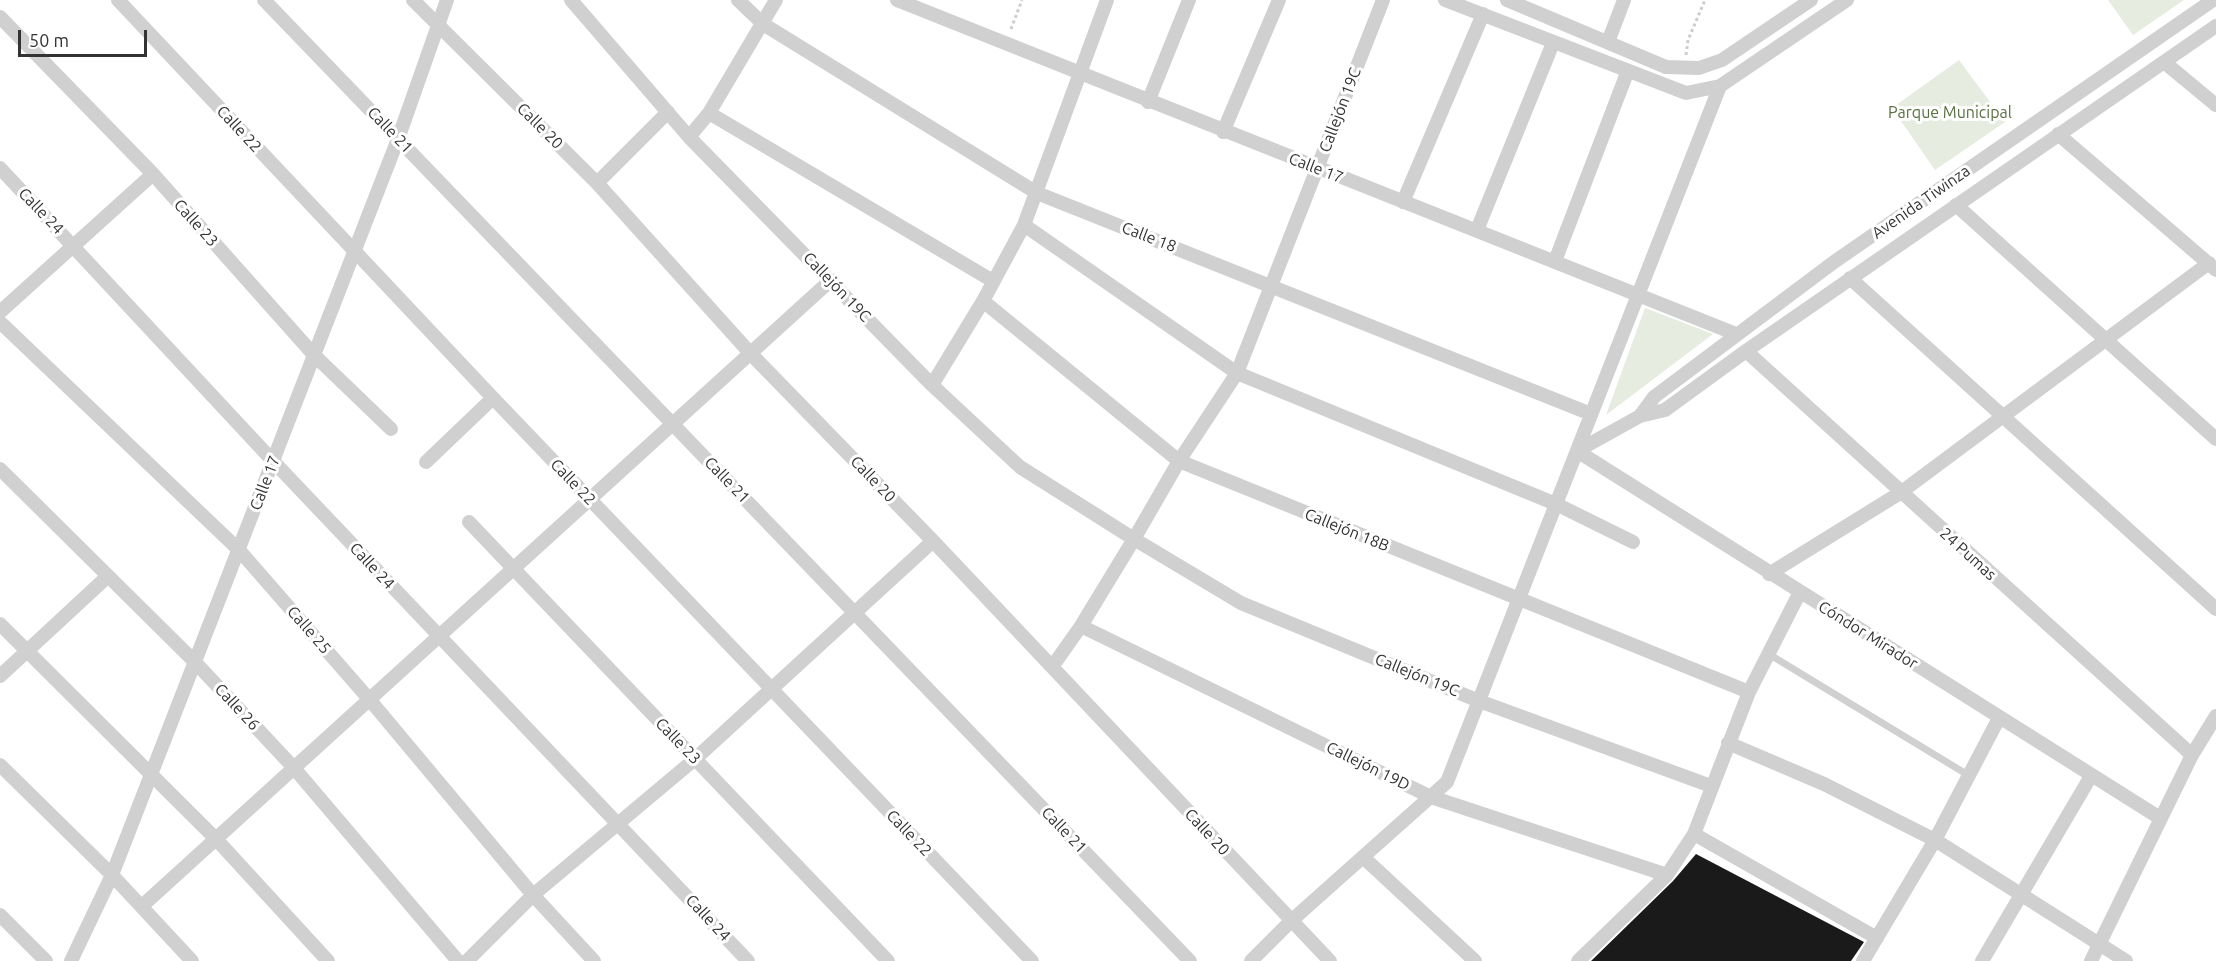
<!DOCTYPE html>
<html>
<head>
<meta charset="utf-8">
<style>
  body { margin:0 }
  #map { position:relative; width:2216px; height:961px; overflow:hidden; background:#fff; font-family:Ubuntu,sans-serif }
  canvas { display:block }
  .scale { position:absolute; left:18px; top:30px; width:129px; height:27px; box-sizing:border-box; border:3px solid #333; border-top:0; padding-left:8px; font-size:18px; line-height:21px; white-space:nowrap; color:#333; -webkit-text-stroke:4px #fff; paint-order:stroke }
</style>
</head>
<body>
<div id="map">
<canvas width="2216" height="961"></canvas>
<div class="scale">50 m</div>
</div>
<script>
const ctx = document.querySelector('canvas').getContext('2d');
ctx.lineJoin = 'round';
function paint(path, color) { ctx.fillStyle = color; ctx.fill(path, 'evenodd'); }
function trace(path, color, width, dash) { ctx.strokeStyle = color; ctx.lineWidth = width; ctx.lineCap = dash ? 'butt' : 'round'; ctx.setLineDash(dash || []); ctx.stroke(path); }
function drawText(font, color, halo, rows, align = 'center') {
  ctx.font = font + ' Ubuntu,sans-serif'; ctx.lineWidth = 6; ctx.setLineDash([]); ctx.textBaseline = 'middle'; ctx.strokeStyle = halo; ctx.fillStyle = color; for (const [text, x, y, turn = 0] of rows) {
    ctx.save(); ctx.translate(x, y); ctx.rotate((+turn || 0) * Math.PI / 180); ctx.textAlign = isNaN(turn) ? turn : align; if (halo) ctx.strokeText(text, 0, 0); ctx.fillText(text, 0, 0); ctx.restore();
  }
}
paint(new Path2D(`
  M2108 0H2184L2133 35Z
  M1959 60 2005 122 1935 170 1892 108Z
  M1645 308 1713 334 1606 415Z`), '#e6ecdf');
paint(new Path2D(`
  M1696 854 1864 942 1851 961H1591L1673 881Z`), '#1a1a1a');
trace(new Path2D(`
  M1011 29 1022 0
  M1686 55 1688 40 1705 0`), '#cdcdcd', 3, [3, 3]);
trace(new Path2D(`
  M1767 653 1968 775`), '#d0d0d0', 7);
trace(new Path2D(`
  M118 0 493 398 1032 961
  M264 0 1190 961
  M413 0 597 183 751 354 933 541 1330 961
  M571 0 689 137 932 385 1020 467 1134 539 1081 626 1052 667
  M738 0 763 24 1037 193 1591 414
  M897 0 1736 334
  M1383 0 1237 373 1179 461 1134 539 1241 603 1479 701 1711 786
  M1445 0 1686 93 1720 86 1847 0
  M1507 0 1666 67 1699 68 1722 60 1811 0
  M0 17 153 174 314 355 391 429
  M1608 42 1624 0
  M2164 62 2216 105
  M1148 102 1189 0
  M709 113 993 281
  M1223 132 1279 0
  M2058 134 2216 270
  M689 137 709 113 776 0
  M0 168 273 461 748 961
  M597 183 668 112
  M1403 202 1483 14
  M1956 205 2216 439
  M1024 225 1237 373 1556 504 1633 542
  M1477 230 1553 43
  M1555 261 1627 73
  M1850 278 2216 609
  M983 301 1179 461 1749 692
  M0 312 153 174
  M0 322 239 550 369 699 533 895 594 961
  M1746 351 2192 755
  M932 385 983 301 1024 225 1107 0
  M1640 416 1654 397 1834 262 2213 0
  M426 462 493 398
  M0 469 195 662 294 768 458 961
  M469 522 888 961
  M1769 574 1900 493 2209 263
  M0 624 216 839 328 961
  M1081 626 1431 797 1667 875
  M0 676 108 576
  M1728 743 1824 784 1935 840 2126 961
  M0 765 112 875 192 961
  M2160 818 1577 451 1640 416 1665 410 1746 351 2216 26
  M1694 834 1877 938
  M1363 857 1475 961
  M142 906 831 280
  M0 915 46 961
  M71 961 112 875 398 139 447 0
  M467 961 533 895 695 759 933 541
  M1251 961 1291 921 1447 782 1720 86
  M1578 961 1667 875 1694 834 1749 692 1800 592
  M1863 961 1935 840 1999 718
  M1982 961 2091 776
  M2091 961 2192 755 2216 716`), '#d0d0d0', 14);
drawText('16px', '#333', '#fff', [
  ["Callejón 19C",1340,110,-69],
  ["Calle 20",540,126,45],
  ["Calle 22",239,129,47],
  ["Calle 21",390,130,46],
  ["Calle 17",1316,168,21],
  ["Avenida Tiwinza",1921,202,-35],
  ["Calle 24",41,211,46],
  ["Calle 23",196,223,48],
  ["Calle 18",1149,237,21],
  ["Callejón 19C",837,287,46],
  ["Calle 20",873,479,46],
  ["Calle 21",727,480,46],
  ["Calle 22",573,482,46],
  ["Calle 17",265,483,-69],
  ["Callejón 18B",1347,530,22],
  ["24 Pumas",1968,554,42],
  ["Calle 24",372,566,47],
  ["Calle 25",309,630,49],
  ["Cóndor Mirador",1868,635,32],
  ["Callejón 19C",1417,675,22],
  ["Calle 26",237,707,47],
  ["Calle 23",678,741,46],
  ["Callejón 19D",1368,766,26],
  ["Calle 21",1064,830,46],
  ["Calle 20",1207,832,47],
  ["Calle 22",909,833,46],
  ["Calle 24",708,918,47]
]);
drawText('16px', '#56703f', '#fff', [
  ["Parque Municipal",1950,113]
]);
</script>
</body>
</html>
